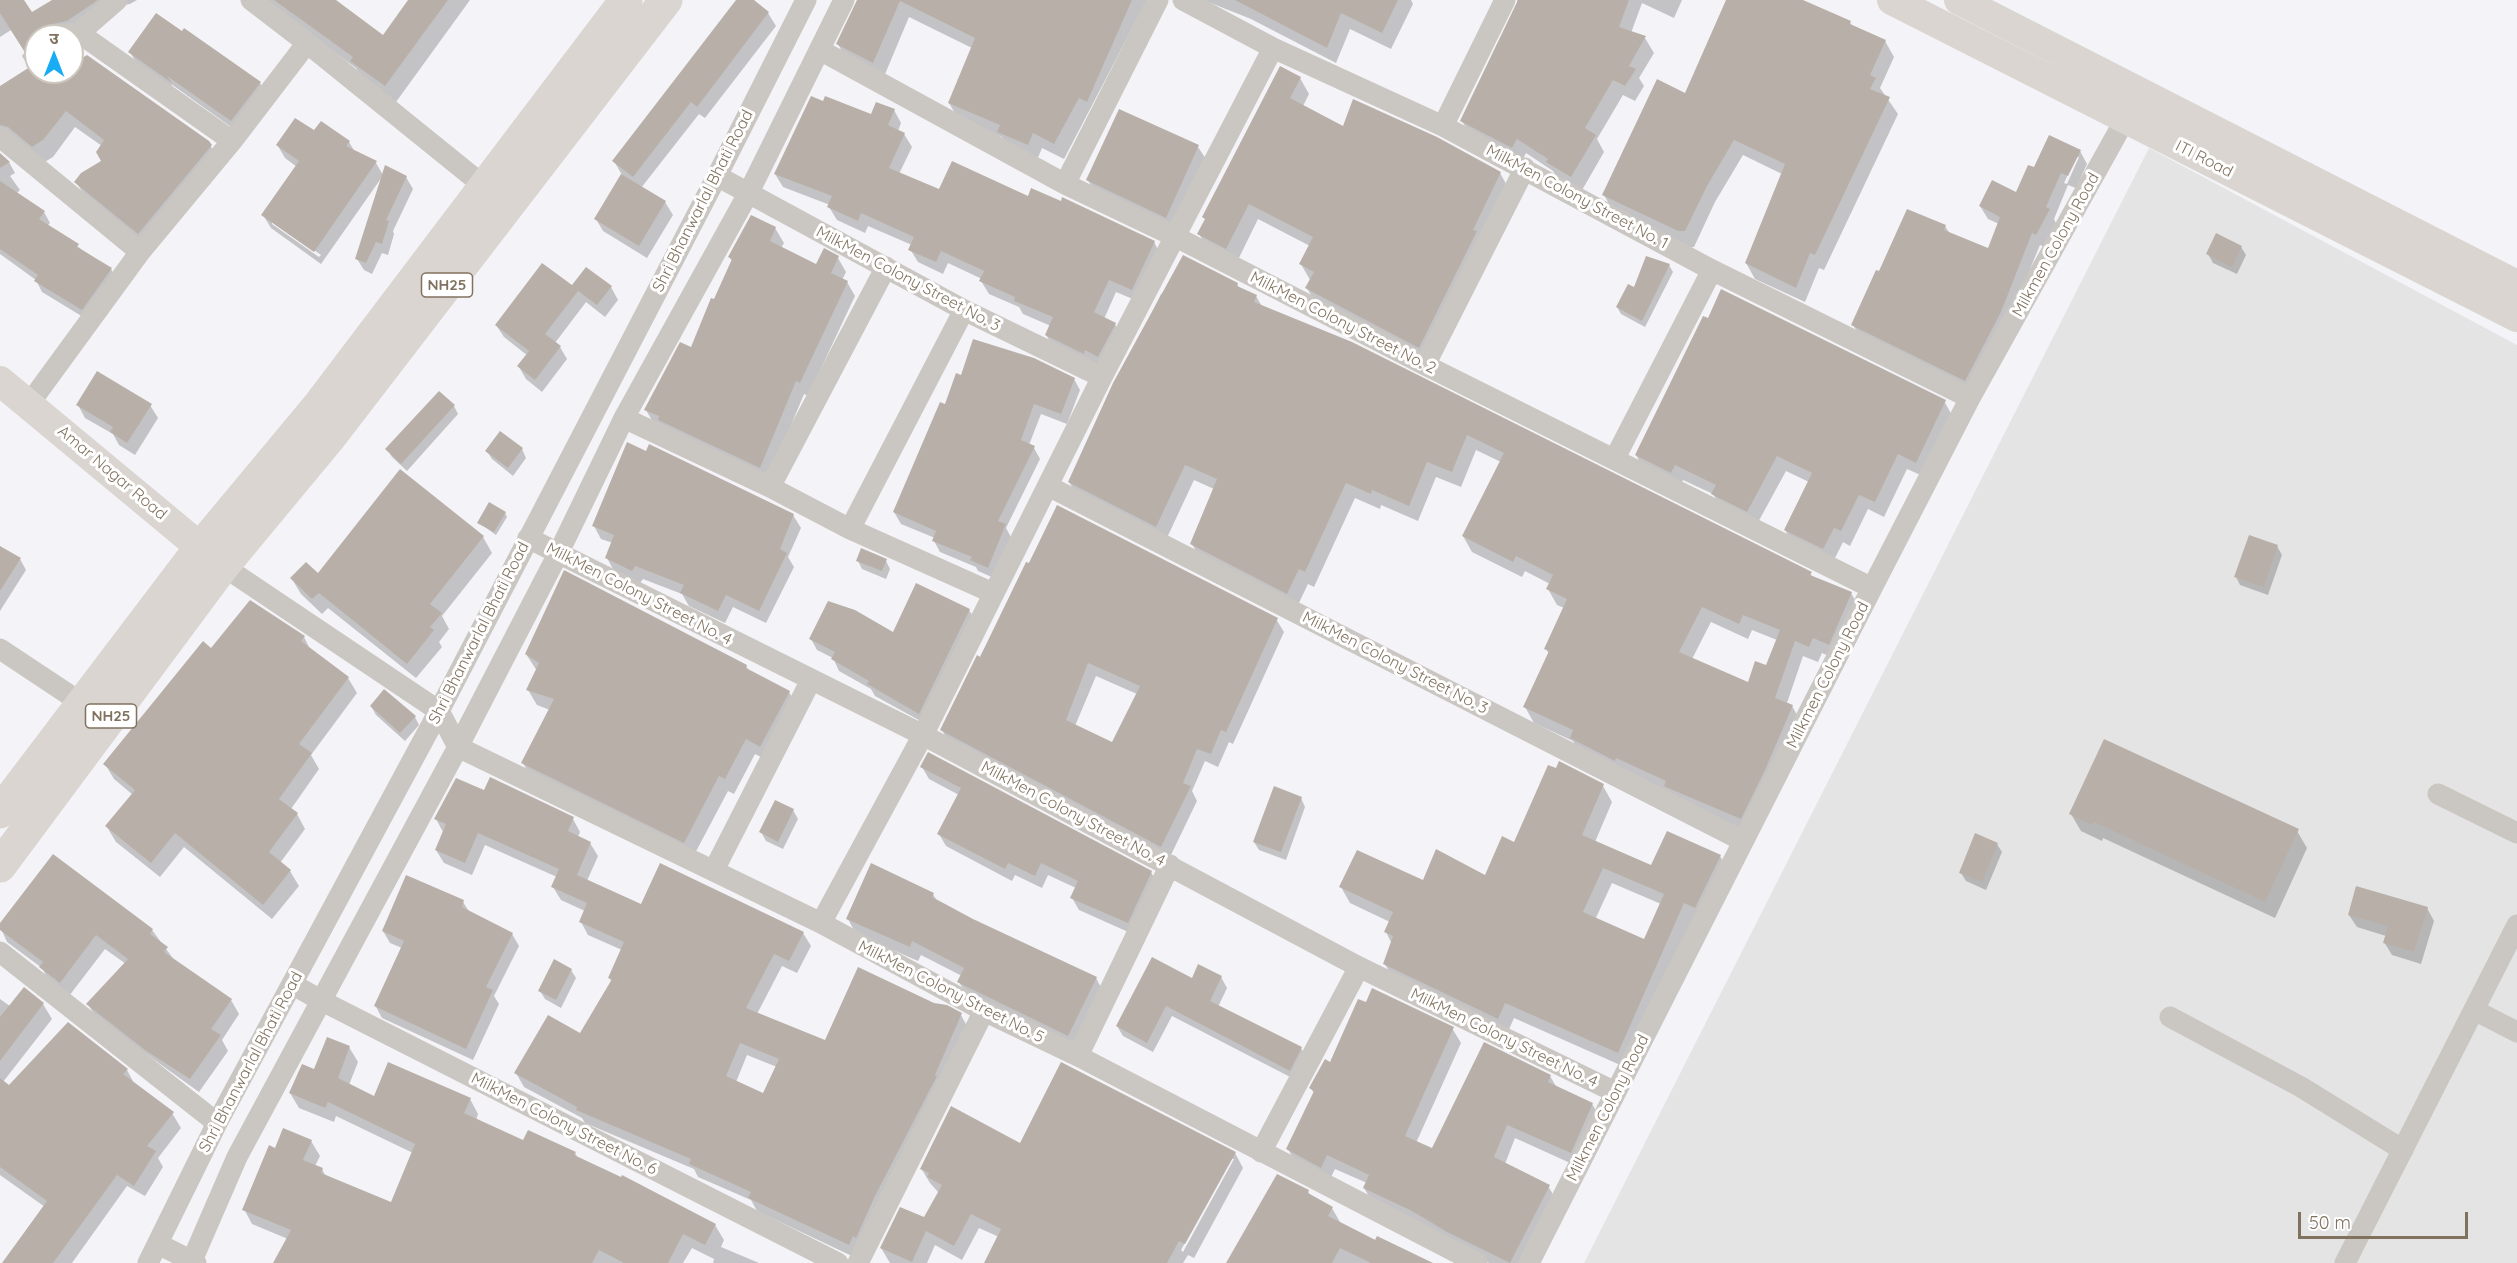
<!DOCTYPE html>
<html>
<head>
<meta charset="utf-8">
<style>
  body { margin:0 }
  #map { position:relative; width:2517px; height:1263px; overflow:hidden; background:#f4f3f7; font-family:Quicksand,"Noto Sans Devanagari",sans-serif }
  canvas { display:block }
  .north { position:absolute; left:24px; top:24px; width:60px; height:60px; box-sizing:border-box; background:#fff; border:2px solid #cdc7bf; border-radius:50%; rotate:0deg; font-size:16px; font-weight:700; line-height:24px; text-align:center; color:#81725f }
  .north::after { content:''; display:block; margin:auto; width:21px; height:27px; background:#17acf3; clip-path:polygon(50% 0,100% 100%,50% 72%,0 100%) }
  .scale { position:absolute; left:2298px; top:1212px; width:170px; height:27px; box-sizing:border-box; border:3px solid #81725f; border-top:0; padding-left:8px; font-size:18px; line-height:21px; white-space:nowrap; color:#81725f; -webkit-text-stroke:4px #fff; paint-order:stroke }
</style>
</head>
<body>
<div id="map">
<canvas width="2517" height="1263"></canvas>
<div class="north">उ</div>
<div class="scale">50 m</div>
</div>
<script>
const ctx = document.querySelector('canvas').getContext('2d');
ctx.lineJoin = 'round';
function paint(path, color) { ctx.fillStyle = color; ctx.fill(path, 'evenodd'); }
function trace(path, color, width, dash) { ctx.strokeStyle = color; ctx.lineWidth = width; ctx.lineCap = dash ? 'butt' : 'round'; ctx.setLineDash(dash || []); ctx.stroke(path); }
function drawText(font, color, halo, rows, align = 'center') {
  ctx.font = font + ' Quicksand,sans-serif'; ctx.lineWidth = 6; ctx.setLineDash([]); ctx.textBaseline = 'middle'; ctx.strokeStyle = halo; ctx.fillStyle = color; for (const [text, x, y, turn = 0] of rows) {
    ctx.save(); ctx.translate(x, y); ctx.rotate((+turn || 0) * Math.PI / 180); ctx.textAlign = isNaN(turn) ? turn : align; if (halo) ctx.strokeText(text, 0, 0); ctx.fillText(text, 0, 0); ctx.restore();
  }
}
paint(new Path2D(`
  M2149 148 2517 345V1263H1584Z`), '#e5e4e5');
paint(new Path2D(`
  M0 0H23L32 14 55 0H137L130 4 119 6 72 36H36V72H72V66L208 142 221 162 148 250 86 198 76 182 103 161 102 146 75 127 53 157 43 163 0 138V88L30 69 22 56 25 52 11 30 0 37Z
  M262 0H333L384 37 410 0H470L396 102 362 78 356 68Z
  M738 0H751L768 13 776 26 705 118 699 114 641 188 665 202 673 215 647 258 603 231 596 219 622 175 614 161Z
  M857 0H1147L1064 159 1042 148 1037 160 1008 148 1002 137 959 120 949 103 972 48 909 17 883 79 847 61 838 44 857 6Z
  M1203 0H1411L1413 4 1391 49 1350 29 1336 63 1251 19Z
  M1517 0H1682L1674 18 1642 3 1631 33 1645 38 1654 53 1639 78 1644 86 1635 101 1623 95 1597 139 1604 152 1581 192 1557 178 1553 171 1526 153 1521 163 1471 136 1462 121 1518 6Z
  M1728 0H1799L1850 23 1853 27 1885 41 1894 57 1880 88 1898 114 1824 270 1819 268 1805 302 1755 279 1746 263 1782 174 1743 155 1715 202 1694 247H1688L1613 211 1604 195 1686 95Z
  M130 52 260 83 267 95 238 132 171 84 175 91 137 64Z
  M1300 78 1309 94 1303 106 1344 128 1500 173 1509 189 1429 363 1316 304 1307 288 1310 280 1301 264 1310 246 1258 219 1236 264 1208 249 1199 234 1206 220 1204 217Z
  M894 110 901 123 898 131 904 134 912 147 899 174 939 191 1029 198 1154 242 1161 255 1140 302 1116 292 1104 319 1115 324 1122 337 1106 369 1054 348 1046 335 1051 326 1023 314 1019 307 989 294 981 281 982 279 948 263 943 274 918 262 910 249 912 245 868 226 865 233 837 220 829 207 830 205 783 187 775 174 872 116Z
  M1120 110 1198 147 1206 159 1173 230 1095 193 1088 180Z
  M314 132 349 142 355 152 376 163 383 175 406 177 413 189 393 231 394 234 388 255 382 253 372 274 364 270 357 259 382 177 321 264 271 228 263 215 297 167 285 158 278 146ZM272 221 321 255 319 257 272 224Z
  M2080 151 2087 164 2076 188 2068 185 2054 219 2056 223 2044 247 2040 245 2007 325 1972 393 1861 338 1853 325 1880 273 1945 226 1950 234 1989 250 1999 224 1988 219 1980 206 2017 194 2035 169ZM2076 157H2079L2067 184 2064 183Z
  M0 155 9 162 15 173 10 176 20 190 16 194 44 212 50 223 47 226 111 269 117 280 88 320 42 292 36 280 0 254Z
  M775 228 784 243 781 248 817 266 838 258 846 272 842 280 847 282 855 296 808 396 804 394 768 481 654 424 646 410 691 348 733 262 729 257Z
  M2241 247 2246 255 2237 274 2213 263 2208 254Z
  M1669 265 1673 272 1645 327 1621 314 1617 307 1635 290Z
  M1237 284 1240 289 1256 296 1263 308 1810 573 1813 578 1851 593 1860 609 1838 660 1822 653 1818 662 1803 656 1787 703 1792 706 1801 722 1750 834 1581 754 1573 741 1534 723 1525 707 1549 654 1546 649 1564 608 1557 605 1548 589 1550 584 1525 571 1522 577 1472 552 1463 536 1501 462 1476 450 1461 487 1436 477 1418 521 1381 505 1380 509 1355 498 1314 587 1308 584 1296 609 1201 560 1192 544 1214 489 1194 480 1165 542 1079 498 1069 482 1161 294ZM1711 622 1748 639 1752 630 1777 640 1767 667 1749 684 1692 659Z
  M572 287H611L618 300 605 317 586 302 555 343 560 347 567 359 542 392 526 379 519 367 528 356 504 337 496 325Z
  M1074 379 1080 390 1067 424 1041 414 1029 445 1034 448 1040 459 1006 528 1011 537 994 578 978 571 976 567 940 552 934 541 935 538 901 524 894 512 945 406Z
  M1944 401 1953 417 1925 477 1907 469 1884 517 1868 509 1850 546 1843 542 1832 564 1794 545 1785 530 1809 482 1786 471 1756 526 1722 509 1713 494 1683 480 1679 488 1645 471 1636 455Z
  M78 405H150L158 418 135 455 119 445 113 434 85 418Z
  M454 406 458 414 407 471 392 457 387 449Z
  M522 449 526 458 513 476 492 459 487 451Z
  M400 471 483 537 492 553 442 616 449 629 439 642 442 647 416 678 328 608 322 614 301 594 292 579 318 575Z
  M1058 507 1276 619 1284 632 1233 744 1229 742 1218 767 1205 761 1192 791 1197 801 1169 859 949 743 942 730ZM1096 676 1137 694 1113 744 1075 726Z
  M505 513 507 517 496 535 479 523Z
  M793 515 801 528 788 557 794 567 766 623 733 607 725 623 689 606 682 594 643 579 640 583 614 571 607 558 613 543 601 539 594 526Z
  M2277 546 2282 555 2268 595 2240 585 2236 577Z
  M0 547 20 559 26 570 0 611Z
  M858 561H886L890 569 886 579 862 569Z
  M969 610 976 621 926 724 875 696 871 689 839 671 833 658 817 650 811 639 894 634Z
  M304 637 311 651 348 678 357 693 311 755 319 769 291 809 297 814 305 829 280 863 290 871 299 886 272 919 184 847 160 877 116 842 107 827 133 795 114 779 105 764 212 650Z
  M526 654 746 666 749 671 789 692 798 708 769 761 755 754 734 794 728 791 693 857 532 779 523 763 550 710 537 705 528 690 537 671Z
  M371 706 415 717 419 725 405 741 376 715Z
  M922 767 1151 872 1158 885 1135 935 1079 910 1072 898 1076 888 1048 875 1042 888 1015 875 1012 881 946 846 939 834 959 795 929 779Z
  M1603 786 1612 802 1595 842 1652 867 1720 856 1729 872 1627 1068 1514 1018 1507 1034 1394 980 1385 964 1392 944 1386 932 1390 922 1350 903 1341 887 1486 877 1515 844ZM1612 883 1661 904 1645 941 1595 920Z
  M485 792 573 819 580 832 578 837 590 843 598 856 587 881 642 906 803 933 811 946 797 973 782 966 757 1014 826 1042 933 1005 961 1015 968 1028 856 1258 757 1211 751 1200 698 1177 694 1169 585 1123 582 1118 524 1087 516 1073 580 1035 612 982 609 978 622 950 588 935 581 922 585 911 561 900 553 887 557 877 485 845 472 875 444 863 436 850 443 832 436 819ZM747 1055 777 1067 764 1095 736 1082Z
  M1301 798 1305 807 1286 860 1259 850 1254 842Z
  M793 810 798 819 783 849 766 841 761 832Z
  M2071 814 2297 831 2307 848 2275 918 2103 838 2102 841 2081 831Z
  M1997 844 2002 852 1986 890 1966 881 1961 873Z
  M933 894 937 901 973 920 1096 978 1104 993 1077 1050 968 997 959 982 962 976 921 955 918 961 856 934 848 919Z
  M463 902 470 913 512 934 519 946 494 996 499 1004 473 1060 382 1018 375 1005 402 948 390 943 383 931Z
  M2427 908 2434 921 2421 964 2392 955 2384 942 2386 936 2357 927 2349 915Z
  M0 926 152 930 175 961 231 1000 239 1014 222 1040 228 1051 199 1092 96 1018 88 1004 126 964 105 949 69 996 49 981 42 968 7 942Z
  M1199 966 1221 977 1227 988 1218 1007 1301 1048 1307 1059 1296 1080 1172 1016 1153 1052 1123 1036 1117 1026 1192 980Z
  M571 970 576 978 561 1008 545 999 540 991Z
  M24 989 43 1004 52 1019 3 1082 9 1087 127 1070 135 1085 172 1113 181 1128 158 1158 163 1167 145 1196 127 1186 72 1263H3L45 1207 0 1175V999L10 1006Z
  M1452 1028 1461 1043 1416 1143 1433 1150 1550 1076 1557 1088 1592 1104 1601 1119 1579 1167 1515 1138 1505 1164 1548 1186 1557 1201 1526 1263H1489L1373 1203 1364 1188 1367 1183 1335 1169 1329 1181 1296 1164 1288 1149 1314 1094 1311 1088 1331 1064Z
  M349 1047 358 1062 349 1085 374 1098 470 1099 478 1114 476 1120 524 1142 575 1153 578 1158 715 1225 724 1240 721 1247 759 1263H713L714 1259 692 1248 683 1263H274L288 1239 252 1224 244 1209 276 1150 311 1141 320 1156 315 1166 322 1169 326 1177 391 1204 413 1153 336 1116 334 1122 299 1108 290 1093 315 1071Z
  M1020 1145 1235 1153 1243 1168 1194 1258 1188 1255 1183 1263H986L999 1237 979 1228 962 1260 935 1245 927 1263H890L881 1248 925 1219 939 1193 930 1183 921 1168ZM1230 1159H1234L1183 1252 1181 1250Z
  M1308 1192 1311 1196 1332 1208 1340 1222 1420 1263H1228Z`), '#0003');
paint(new Path2D(`
  M0 0H24L32 12 52 0H98L67 21 53 24 44 36H36V72H72V64L87 55 209 141 212 145 138 234 74 182 81 173 101 161 96 152 104 140 66 111 43 140 32 147 8 127 0 125V86L33 65 0 13Z
  M274 0H336L383 35 408 0H448L385 86 350 61 353 57Z
  M736 0H754L769 12 697 107 691 102 633 177 612 161Z
  M857 0H1132L1087 102 1079 98 1054 144 1033 133 1028 145 997 132 1000 125 948 103 975 38 900 1 873 63 836 44Z
  M1235 0H1398L1382 33 1341 13 1327 48Z
  M1518 0H1629L1619 27 1646 36 1629 66 1636 69 1625 86 1613 80 1585 128 1596 135 1571 177 1546 162 1548 159 1517 139 1512 148 1460 121Z
  M1726 0H1803L1851 21 1850 24 1886 40 1870 75 1876 78 1870 89 1890 97 1815 255 1810 253 1796 288 1745 263 1785 164 1734 140 1707 186 1685 231H1678L1602 195 1657 79 1685 93Z
  M156 13 182 31 184 28 261 82 231 121 167 76 172 83 128 52Z
  M1280 66 1301 77 1290 98 1343 126 1353 99 1437 137 1501 172 1473 230 1477 231 1419 348 1305 288 1314 272 1299 264 1313 237 1249 204 1226 249 1197 234 1205 219 1202 217Z
  M811 96 823 101 825 96 871 114 876 102 895 109 888 125 905 133 889 168 939 189 952 161 1028 196 1031 188 1061 201 1062 197 1155 241 1132 290 1109 280 1094 312 1116 323 1098 357 1085 350 1084 354 1045 335 1053 317 1014 301 1015 297 979 281 984 271 941 251 936 262 908 250 914 237 861 213 858 221 827 207 832 196 774 174Z
  M1119 109 1199 145 1166 218 1086 180Z
  M295 118 314 130 321 121 350 141 346 146 377 161 314 252 261 215 299 161 276 145Z
  M2049 135 2081 150 2068 176 2061 173 2046 207 2050 209 2036 235 2032 233 2001 312 1965 381 1851 325 1876 270 1879 271 1907 209 1946 225 1944 230 1988 248 2000 217 1979 206 1992 180 2016 192 2028 165 2034 167Z
  M0 153 10 162 0 168Z
  M385 165 407 176 386 220 389 221 382 244 376 242 366 263 355 259Z
  M621 174 666 201 639 246 594 219Z
  M0 181 45 211 39 219 79 244 77 247 112 268 82 310 34 281 38 275 0 249Z
  M751 215 776 227 770 241 816 264 824 248 839 256 831 273 848 281 800 383 796 381 760 468 658 420 659 416 644 410 680 342 691 347 711 298 714 299 732 259 728 257Z
  M2216 233 2242 246 2232 267 2206 254Z
  M1183 255 1238 283 1237 286 1257 295 1254 302 1352 342 1812 572 1810 575 1852 592 1829 645 1813 638 1809 647 1795 641 1775 698 1793 705 1765 770 1741 819 1668 788 1664 786 1666 781 1616 758 1615 761 1570 738 1573 730 1523 707 1549 651 1544 649 1567 599 1546 589 1553 575 1516 556 1513 562 1462 536 1504 453 1467 435 1452 472 1427 462 1409 506 1372 490 1371 494 1346 483 1305 572 1299 569 1287 594 1190 544 1217 479 1185 465 1156 527 1068 482 1113 383ZM1702 607 1739 624 1743 615 1780 630 1766 665 1755 661 1748 682 1679 652Z
  M1646 256 1670 264 1642 321 1616 307 1628 284 1634 287Z
  M542 263 572 285 586 267 612 286 597 305 578 291 545 334 561 346 535 380 517 366 529 351 495 325Z
  M1721 289 1946 400 1916 463 1898 454 1875 502 1859 495 1841 531 1834 528 1823 549 1784 530 1812 473 1777 456 1747 512 1711 494 1716 485 1675 465 1671 473 1635 455 1703 316 1708 318Z
  M973 339 1034 358 1075 378 1061 414 1034 404 1021 440 1035 446 998 521 1006 524 988 568 970 560 972 557 932 541 936 531 893 512 940 402 945 404 956 373 961 375Z
  M97 371 152 404 127 443 110 432 113 427 76 405Z
  M439 391 455 405 401 464 385 449Z
  M500 431 523 448 508 468 485 451Z
  M627 442 646 451 649 444 794 514 780 549 787 553 759 611 726 595 718 611 680 593 684 585 635 566 632 571 605 558 614 535 592 526Z
  M400 469 484 536 430 604 442 613 430 627 434 630 407 664 319 593 312 599 290 578 306 562 318 573Z
  M489 502 506 512 494 532 477 523Z
  M1057 505 1278 618 1226 732 1221 730 1211 754 1197 749 1183 783 1191 786 1161 847 940 730 977 655 980 657 1026 562 1029 563ZM1088 663 1140 686 1112 742 1066 720Z
  M2249 535 2278 545 2264 587 2234 577Z
  M0 546 21 558 0 591Z
  M861 548 887 559 882 571 856 561Z
  M564 570 747 665 746 668 790 691 760 747 746 739 725 779 719 776 684 843 521 763 554 699 526 690 539 663 525 654Z
  M916 583 970 609 919 714 867 684 869 681 831 659 835 652 809 639 828 601 855 610 893 632Z
  M250 600 305 636 301 641 349 677 299 744 312 753 279 799 298 813 269 852 291 870 263 905 175 833 151 863 105 826 135 790 103 764 203 641 211 648Z
  M384 689 416 716 400 733 370 706Z
  M2104 739 2299 829 2265 902 2094 822 2092 825 2069 814Z
  M928 752 1152 871 1128 923 1070 898 1078 881 1041 863 1035 876 1008 863 1005 869 937 834 961 788 920 767Z
  M1559 761 1604 784 1582 835 1651 865 1667 831 1721 855 1695 908 1684 903 1618 1053 1505 1003 1498 1019 1383 964 1393 936 1384 932 1393 912 1339 887 1357 850 1423 880 1436 849 1485 875 1502 836 1514 842 1548 765 1556 768ZM1603 868 1664 894 1644 939 1583 912Z
  M490 777 574 817 568 831 591 842 577 875 641 904 660 863 804 932 789 961 774 954 746 1008 825 1040 858 967 934 1003 947 1005 962 1013 935 1075 937 1076 875 1196 856 1238 853 1236 849 1245 748 1198 751 1192 689 1164 691 1159 576 1110 577 1107 514 1073 548 1015 580 1033 612 979 608 978 624 942 579 922 587 903 551 887 559 869 478 833 465 863 435 850 446 824 434 819 456 778 484 790ZM740 1043 779 1059 763 1093 726 1076Z
  M1274 786 1302 797 1281 852 1253 842Z
  M775 800 794 809 778 842 759 832Z
  M1975 833 1998 843 1982 882 1959 873Z
  M53 854 153 929 150 934 168 947 164 952 232 999 211 1029 221 1035 190 1079 145 1050 86 1004 128 959 96 935 60 983 39 967 43 962 0 930V923Z
  M871 863 934 893 932 897 973 919 1097 977 1068 1036 957 982 964 968 912 941 910 947 846 919Z
  M406 875 464 900 462 907 513 933 486 987 493 990 466 1049 374 1006 404 941 382 931Z
  M2356 886 2428 907 2414 952 2383 943 2388 926 2348 915Z
  M1152 957 1192 978 1198 964 1222 976 1210 1001 1302 1047 1290 1071 1166 1006 1147 1043 1116 1026Z
  M554 959 572 969 556 1000 538 991Z
  M24 987 44 1003 0 1061V1017Z
  M1372 988 1454 1027 1405 1136 1432 1148 1484 1042 1551 1075 1548 1082 1593 1103 1571 1153 1507 1125 1494 1157 1550 1185 1510 1263 1447 1232 1412 1211 1363 1188 1369 1175 1327 1155 1321 1168 1286 1149 1314 1091 1309 1088 1325 1059 1330 1062 1358 999 1366 1002Z
  M68 1022 128 1069 123 1074 174 1112 147 1146 156 1151 134 1186 117 1175 53 1263H2L47 1201 0 1167V1078L9 1085Z
  M327 1037 350 1046 338 1078 374 1096 388 1062 471 1098 464 1113 523 1140 528 1130 576 1152 574 1155 621 1177 622 1175 716 1224 705 1245 683 1234 668 1263H624L599 1250 592 1263H273L291 1230 242 1210 269 1145 275 1148 283 1128 312 1140 303 1160 323 1168 321 1173 391 1202 415 1144 328 1102 325 1108 289 1093 302 1064 314 1069Z
  M1061 1062 1236 1152 1185 1244 1179 1241 1167 1263H984L1001 1229 971 1214 954 1246 926 1231 912 1262 880 1248 900 1207 924 1217 942 1185 927 1177 929 1173 920 1169 951 1106 1020 1143Z
  M1277 1174 1309 1190 1308 1193 1333 1207 1328 1216 1375 1240 1377 1236 1433 1263H1371L1340 1248 1332 1263H1226Z`), '#b8b0a8');
trace(new Path2D(`
  M251 0 307 43
  M1183 0 1273 48 1443 126 1712 270 1970 398
  M79 33 232 141
  M60 35 79 33 117 0
  M820 50 1065 184 1176 237 1425 365 1872 588
  M1443 126 1505 0
  M0 137 140 252
  M717 176 964 310 1102 377
  M1065 184 1158 0
  M1425 365 1525 168
  M29 404 140 252 232 141 307 43 484 186
  M624 418 770 487 850 529 993 593
  M1615 458 1712 270
  M1048 486 1743 841
  M770 487 886 267
  M850 529 964 310
  M528 538 923 735 1359 967 1615 1092
  M223 566 439 711 458 747 821 923 984 1011 1078 1056 1477 1263
  M0 649 83 704
  M2438 794 2517 833
  M714 870 811 680
  M821 923 923 735 1102 377 1273 48
  M0 952 217 1123
  M292 984 322 1001 838 1263
  M2474 1010 2517 1032
  M2170 1017 2301 1087 2403 1150
  M1078 1056 1170 865
  M1261 1152 1359 967
  M158 1244 196 1263
  M148 1263 217 1123 439 711 717 176 806 0
  M191 1263 237 1157 458 747 558 554 624 418 749 192 844 0
  M858 1263 984 1011
  M1529 1263 1872 588 1970 398 2132 107
  M2345 1263 2517 925`), '#cac6c1', 21);
trace(new Path2D(`
  M1892 0 2517 317
  M1959 0 2517 285
  M0 381 218 562`), '#dad5d0', 30);
trace(new Path2D(`
  M0 812 201 547 320 404 626 0
  M0 866 223 566 330 437 666 0`), '#dad5d0', 33);
for (const [x, y, w] of [
  [447,285,51],
  [111,716,51]
]) { const box = new Path2D(); box.roundRect(x - w / 2, y - 12, w, 24, 4.5); ctx.fillStyle = '#fff'; ctx.fill(box); trace(box, '#81725f', 1.5); }
drawText('bold 15px', '#81725f', null, [
  ["NH25",447,285],
  ["NH25",111,716]
]);
drawText('16px', '#81725f', '#fff', [
  ["ITI Road",2204,159,27],
  ["MilkMen Colony Street No. 1",1577,197,28],
  ["Shri Bhanwarlal Bhati Road",703,201,-63],
  ["Milkmen Colony Road",2056,245,-61],
  ["MilkMen Colony Street No. 3",908,279,28],
  ["MilkMen Colony Street No. 2",1343,323,27],
  ["Amar Nagar Road",112,473,40],
  ["MilkMen Colony Street No. 4",639,594,27],
  ["Shri Bhanwarlal Bhati Road",479,633,-63],
  ["MilkMen Colony Street No. 3",1395,663,27],
  ["Milkmen Colony Road",1828,675,-63],
  ["MilkMen Colony Street No. 4",1073,814,28],
  ["MilkMen Colony Street No. 5",951,992,27],
  ["MilkMen Colony Street No. 4",1504,1038,26],
  ["Shri Bhanwarlal Bhati Road",251,1062,-62],
  ["Milkmen Colony Road",1608,1108,-63],
  ["MilkMen Colony Street No. 6",564,1124,27]
]);
</script>
</body>
</html>
